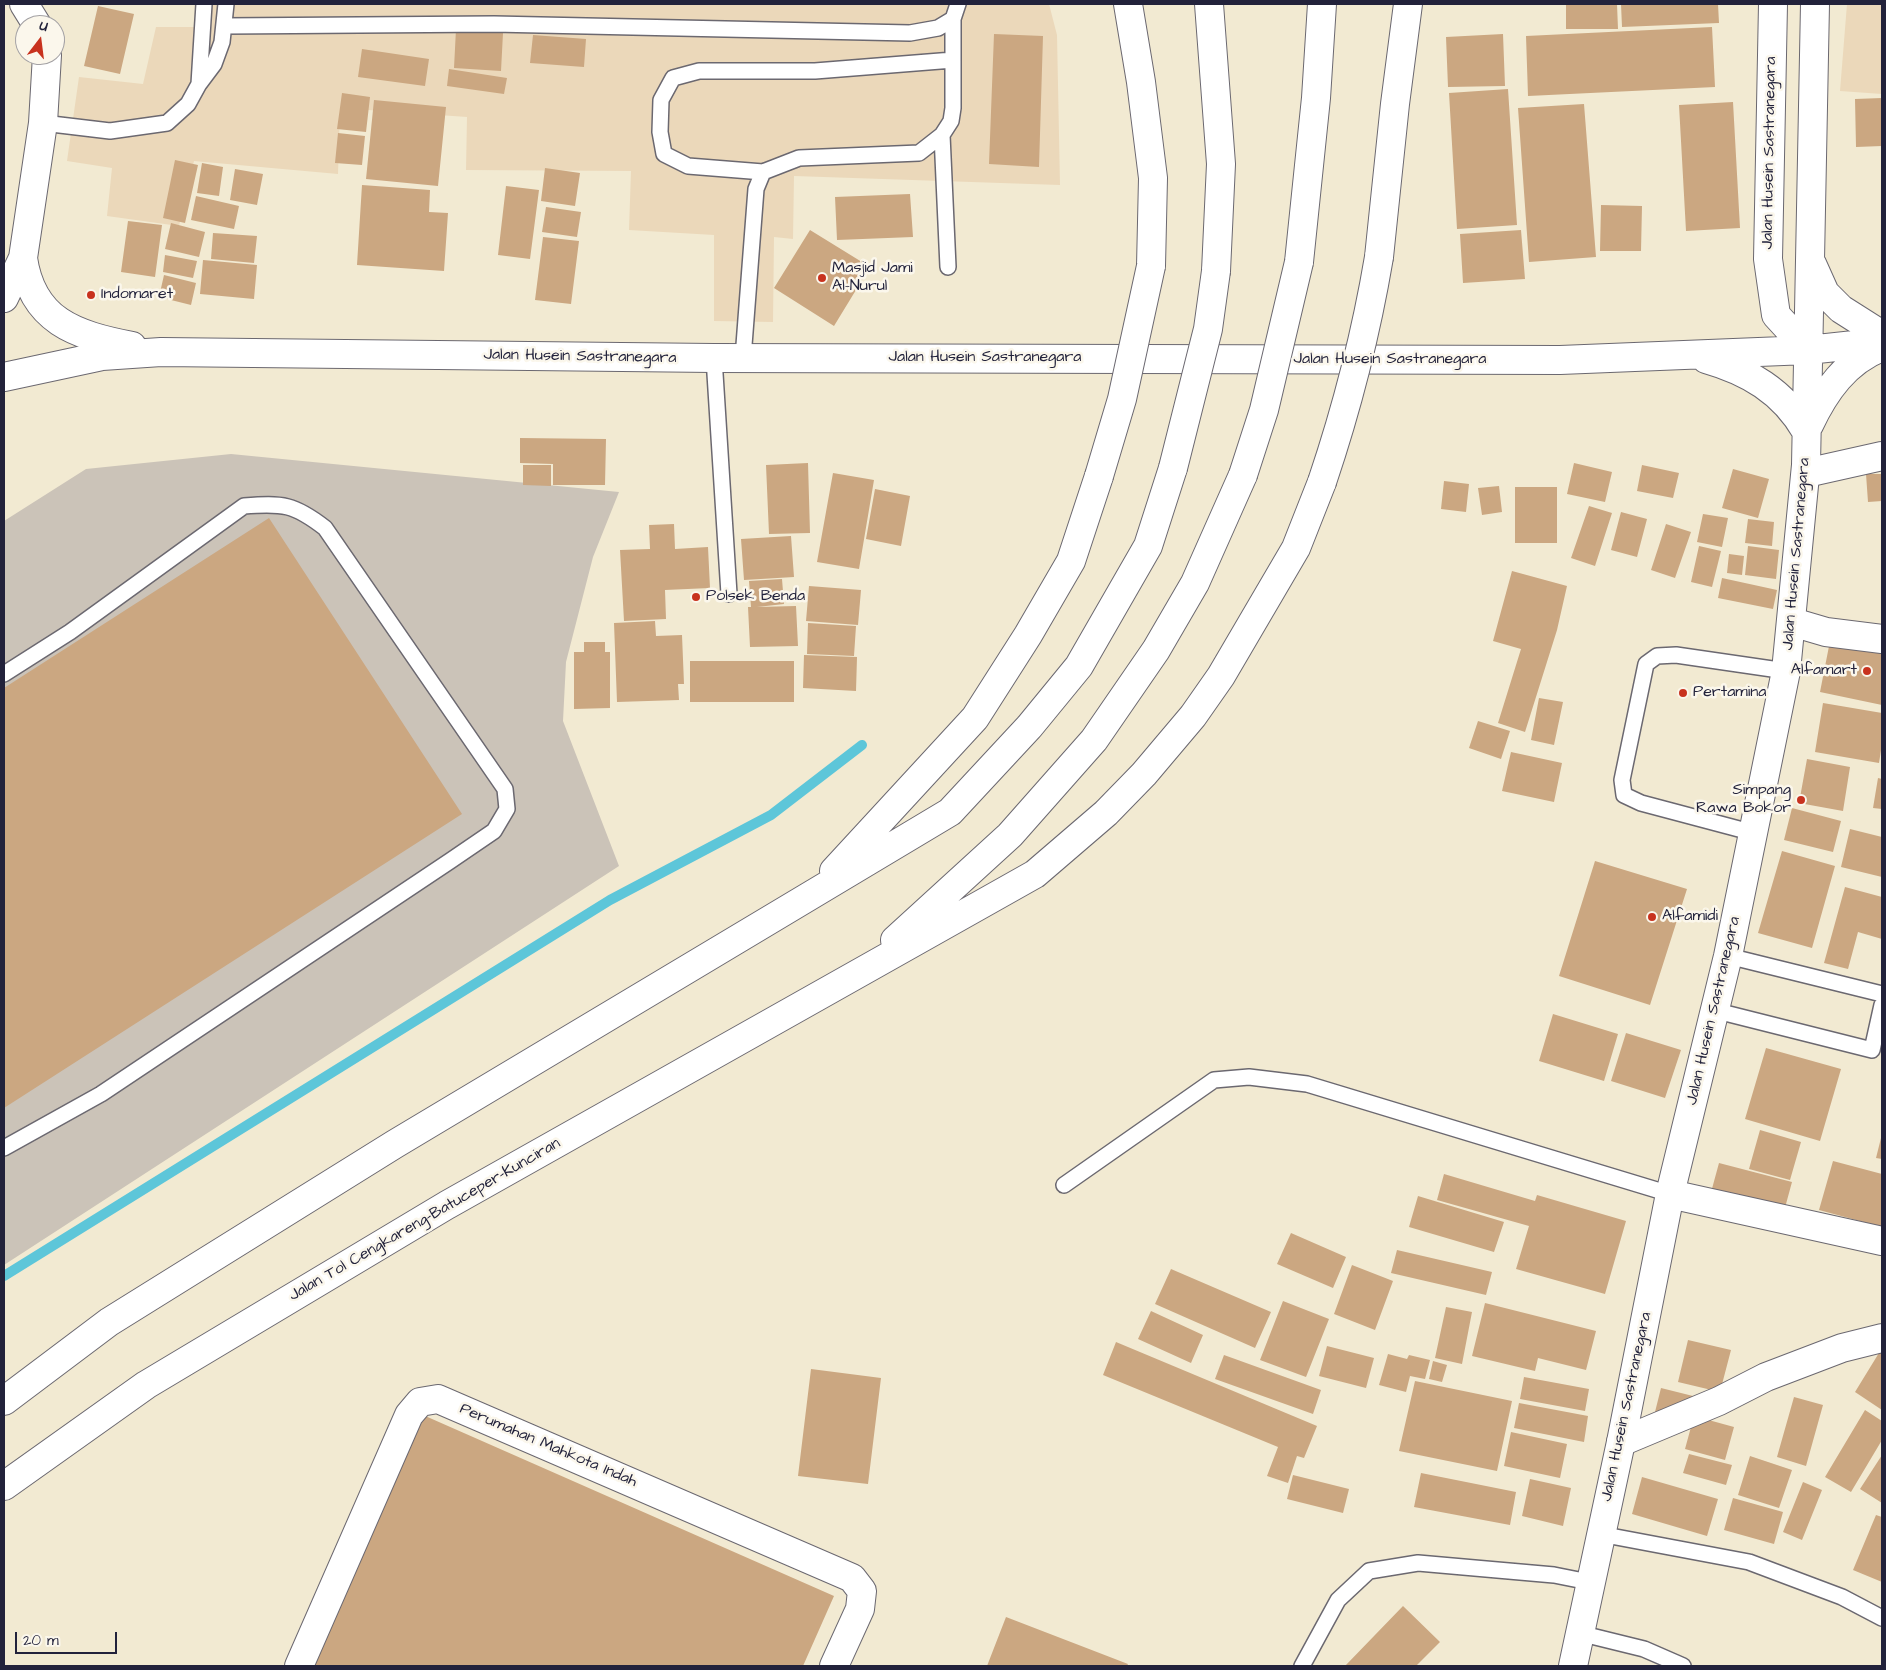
<!DOCTYPE html>
<html>
<head>
<meta charset="utf-8">
<style>
  body { margin:0 }
  #map { position:relative; width:1886px; height:1670px; overflow:hidden; background:#f2ead2; font-family:"Architects Daughter",sans-serif }
  canvas { display:block }
  .frame { position:absolute; inset:0; border:5px solid #22223b; pointer-events:none }
  .north { position:absolute; left:15px; top:15px; width:50px; height:50px; box-sizing:border-box; background:#fbf7ec; border:1px solid #a4a2a5; border-radius:50%; rotate:15deg; font-size:14px; font-weight:700; line-height:20px; text-align:center; color:#22223b }
  .north::after { content:''; display:block; margin:auto; width:18px; height:22px; background:#c8321e; clip-path:polygon(50% 0,100% 100%,50% 72%,0 100%) }
  .scale { position:absolute; left:15px; top:1632px; width:102px; height:22px; box-sizing:border-box; border:2px solid #22223b; border-top:0; padding-left:6px; font-size:15px; line-height:18px; white-space:nowrap; color:#22223b; -webkit-text-stroke:4px #fbf7ec; paint-order:stroke }
</style>
</head>
<body>
<div id="map">
<canvas width="1886" height="1670"></canvas>
<div class="frame"></div>
<div class="north">U</div>
<div class="scale">20 m</div>
</div>
<script>
const ctx = document.querySelector('canvas').getContext('2d');
ctx.lineJoin = 'round';
function paint(path, color) { ctx.fillStyle = color; ctx.fill(path, 'evenodd'); }
function trace(path, color, width, dash) { ctx.strokeStyle = color; ctx.lineWidth = width; ctx.lineCap = dash ? 'butt' : 'round'; ctx.setLineDash(dash || []); ctx.stroke(path); }
function drawText(font, color, halo, rows, align = 'center') {
  ctx.font = font + ' "Architects Daughter",sans-serif'; ctx.lineWidth = 5; ctx.setLineDash([]); ctx.textBaseline = 'middle'; ctx.strokeStyle = halo; ctx.fillStyle = color; for (const [text, x, y, turn = 0] of rows) {
    ctx.save(); ctx.translate(x, y); ctx.rotate((+turn || 0) * Math.PI / 180); ctx.textAlign = isNaN(turn) ? turn : align; if (halo) ctx.strokeText(text, 0, 0); ctx.fillText(text, 0, 0); ctx.restore();
  }
}
paint(new Path2D(`
  M206 4H1049L1057 35 1060 185 794 176 793 239 774 237 773 322 714 321V235L629 230 631 171 466 170 467 117 340 108 338 174 194 161 179 226 107 216 112 168 67 161 79 77 143 84 156 27H204Z
  M1847 4H1882V94L1840 91Z`), '#ebd8ba');
paint(new Path2D(`
  M231 454 619 492 593 557 566 662 563 721 619 866 4 1265V521L86 469Z`), '#cbc3b8');
trace(new Path2D(`
  M4 1276 610 900 771 815 862 745`), '#5dc6d9', 10);
paint(new Path2D(`
  M1566 4H1617L1618 29H1566Z
  M1621 4H1718L1719 23 1622 27Z
  M98 6 134 14 120 74 84 66Z
  M1712 27 1715 87 1528 96 1526 36Z
  M456 29 503 33 501 71 454 68Z
  M994 34 1043 36 1039 167 989 164Z
  M1503 34 1505 86 1448 87 1446 37Z
  M533 35 586 39 584 67 530 63Z
  M362 49 429 59 425 86 358 77Z
  M449 69 507 78 504 94 447 86Z
  M1508 89 1517 225 1457 229 1449 93Z
  M342 93 370 97 366 132 337 129Z
  M1882 98V146L1856 147 1855 99Z
  M374 100 446 107 438 186 366 179Z
  M1733 102 1740 228 1686 231 1679 105Z
  M1584 104 1596 257 1529 262 1518 108Z
  M338 133 365 136 362 165 335 163Z
  M175 160 198 165 185 223 163 218Z
  M202 163 223 167 219 196 197 193Z
  M545 168 580 173 575 206 541 201Z
  M235 169 263 174 257 205 230 200Z
  M362 185 430 190 429 212 448 213 444 271 357 265Z
  M506 186 539 190 530 259 498 255Z
  M910 194 913 237 837 240 835 197Z
  M196 196 239 206 234 229 191 220Z
  M1601 205 1642 206 1641 251H1600Z
  M546 207 581 212 577 237 542 232Z
  M128 221 162 225 155 277 121 272Z
  M171 223 205 232 199 257 165 249Z
  M810 230 870 267 834 326 774 288Z
  M1521 230 1525 279 1463 283 1460 234Z
  M213 233 257 236 254 263 211 259Z
  M543 237 579 241 571 304 535 300Z
  M165 255 197 261 193 278 163 272Z
  M203 260 257 265 254 299 200 294Z
  M164 275 196 283 191 305 159 297Z
  M520 438 606 439 605 485H553V464L520 463Z
  M808 463 810 533 769 534 766 465Z
  M1574 463 1612 472 1605 502 1567 494Z
  M523 465H551V486L523 485Z
  M1642 465 1679 473 1673 498 1637 491Z
  M1733 469 1769 479 1758 518 1722 508Z
  M833 473 874 480 859 569 817 562Z
  M1866 474H1882V501L1868 502Z
  M1444 481 1469 484 1466 512 1441 509Z
  M1499 486 1502 512 1482 515 1478 488Z
  M1515 487H1557V543H1515Z
  M875 489 910 496 901 546 866 539Z
  M1589 506 1612 513 1595 566 1571 558Z
  M1621 512 1647 519 1637 557 1611 550Z
  M1703 514 1728 518 1722 547 1697 542Z
  M269 518 462 814 4 1108V688Z
  M1748 519 1774 522 1772 546 1745 543Z
  M674 524 675 549 708 547 710 588 665 590 666 619 624 621 620 550 650 549 649 525Z
  M1666 524 1691 532 1675 578 1651 570Z
  M791 536 794 577 744 580 741 539Z
  M1699 546 1721 551 1712 587 1691 582Z
  M1748 546 1779 550 1776 579 1745 575Z
  M1729 554 1744 556 1742 575 1727 573Z
  M1512 571 1567 586 1557 630 1525 732 1498 723 1521 649 1493 641Z
  M1722 578 1777 590 1773 609 1718 598Z
  M782 579 784 604 757 607 796 606 798 646 750 647 748 607H751L749 581Z
  M809 586 861 590 858 625 806 621Z
  M655 621 656 636 682 635 684 684H678L679 700 617 702 614 623Z
  M808 623 856 626 854 656 807 654Z
  M1831 636 1882 647V705L1820 692Z
  M584 642H605V652H610V708L574 709V652H584Z
  M804 655 857 657 856 691 803 688Z
  M690 661H794V702H690Z
  M1539 698 1563 702 1554 745 1531 740Z
  M1823 703 1882 713V744L1879 763 1815 752Z
  M1478 721 1510 731 1501 759 1469 748Z
  M1511 752 1562 763 1554 802 1502 791Z
  M1807 759 1850 767 1843 811 1799 803Z
  M1878 778 1882 779V809L1873 808Z
  M1792 808 1841 821 1833 852 1784 840Z
  M1850 829 1882 837V877L1841 867Z
  M1782 851 1835 866 1812 948 1758 933Z
  M1595 861 1687 889 1650 1005 1559 976Z
  M1845 887 1882 897V939L1858 932 1848 969 1824 963Z
  M1553 1014 1618 1034 1604 1081 1539 1061Z
  M1626 1033 1681 1050 1665 1098 1611 1081Z
  M1766 1048 1841 1069 1820 1141 1745 1119Z
  M1760 1130 1801 1142 1790 1180 1749 1169Z
  M1882 1134V1159L1876 1158Z
  M1833 1161 1882 1174V1227L1819 1210Z
  M1719 1163 1792 1182 1783 1215 1710 1196Z
  M1444 1174 1535 1201 1537 1195 1626 1221 1605 1294 1516 1269 1529 1226 1437 1200Z
  M1418 1196 1504 1222 1494 1252 1409 1227Z
  M1291 1233 1346 1257 1333 1288 1277 1264Z
  M1397 1250 1492 1272 1486 1295 1391 1273Z
  M1352 1265 1393 1281 1375 1330 1334 1314Z
  M1171 1269 1271 1312 1255 1348 1155 1304Z
  M1283 1301 1329 1319 1306 1377 1260 1360Z
  M1485 1303 1596 1331 1586 1370 1538 1358 1535 1371 1472 1356Z
  M1446 1307 1472 1312 1462 1364 1435 1358Z
  M1151 1311 1203 1335 1191 1363 1138 1339Z
  M1688 1340 1731 1350 1720 1392 1678 1382Z
  M1116 1342 1317 1426 1304 1458 1297 1456 1288 1483 1267 1476 1278 1447 1103 1375Z
  M1327 1346 1374 1358 1366 1388 1319 1376Z
  M1882 1348V1410L1855 1392Z
  M1388 1354 1407 1359 1409 1355 1430 1360 1425 1379 1410 1376 1406 1392 1379 1385Z
  M1224 1355 1321 1390 1313 1414 1215 1379Z
  M1433 1361 1447 1365 1442 1382 1429 1379Z
  M811 1369 881 1378 868 1484 798 1476Z
  M1524 1377 1589 1389 1585 1411 1520 1399Z
  M1415 1381 1512 1401 1497 1471 1399 1451Z
  M1661 1388 1697 1397 1677 1418 1655 1412Z
  M1794 1397 1823 1405 1806 1466 1777 1457Z
  M1519 1403 1588 1416 1584 1442 1514 1428Z
  M1865 1410 1882 1421V1440L1851 1492 1825 1477Z
  M423 1415 834 1596 803 1666H312Z
  M1694 1416 1734 1427 1725 1460 1685 1449Z
  M1511 1432 1567 1444 1560 1478 1504 1466Z
  M1689 1454 1732 1465 1726 1485 1683 1473Z
  M1882 1455V1503L1860 1489Z
  M1750 1456 1792 1470 1779 1508 1738 1495Z
  M1421 1473 1516 1492 1510 1525 1414 1507Z
  M1293 1475 1349 1489 1343 1513 1287 1499Z
  M1642 1477 1718 1499 1707 1536 1632 1514Z
  M1530 1479 1571 1488 1563 1526 1522 1516Z
  M1803 1482 1822 1490 1802 1540 1783 1532Z
  M1733 1498 1783 1512 1774 1544 1724 1530Z
  M1876 1515 1882 1517V1582L1853 1570Z
  M1403 1606 1440 1642 1416 1666H1345Z
  M1006 1617 1128 1664 1127 1666H987Z`), '#cba781');
const lane = new Path2D(`
  M225 26 494 24 910 33 938 28 953 19
  M199 84 204 4
  M43 123 110 131 167 123 188 104 199 84 214 64 222 42 226 4
  M942 135 948 267
  M763 172 688 166 664 154 660 132 661 100 673 78 699 71H815L953 60
  M714 358 729 594
  M743 358 756 189 763 172 799 158 919 153 942 135 951 121 953 108V19L958 4
  M4 674 70 632 244 506C283 503 294 504 325 528L505 789 507 809 494 831 450 861 101 1094 4 1148
  M1754 833 1641 803 1624 795 1622 780 1646 664 1657 656 1676 655 1786 671
  M1728 956 1882 994
  M1717 1011 1872 1050 1882 1005
  M1064 1185 1214 1080 1249 1077 1307 1084 1670 1194
  M1600 1534 1749 1562 1842 1597 1882 1618
  M1579 1633 1644 1649 1683 1666
  M1302 1666 1338 1600 1369 1571 1418 1563 1554 1575 1589 1582`);
const street = new Path2D(`
  M1806 473 1882 456
  M1792 622 1826 632 1882 639
  M1670 1194 1882 1241
  M1621 1442 1719 1401 1766 1377 1842 1348 1882 1338
  M299 1666 409 1415 420 1402 438 1399 852 1578 862 1591 860 1609 834 1666`);
const secondary = new Path2D(`
  M24 4 37 25
  M1773 4 1768 259 1776 315 1808 350
  M23 258C32 321 75 335 132 346
  M1812 264 1825 293 1841 309 1882 335
  M4 298 23 258 43 123 47 55
  M1706 359C1748 371 1783 391 1806 431
  M4 377 102 356 161 352 714 358 1560 360 1808 350 1882 342
  M1809 425C1825 391 1846 361 1882 347
  M1573 1666 1621 1442 1670 1194 1728 956 1786 671 1806 465 1815 4`);
const highway = new Path2D(`
  M1128 4 1141 82 1153 178 1151 266
  M1209 4 1221 164 1216 271
  M1379 257 1395 104 1408 4
  M1299 262 1316 98 1322 4
  M834 871 975 718 1028 635 1071 561 1099 476
  M895 940 1010 835 1094 740 1156 650 1195 583 1243 475
  M4 1401 109 1322 395 1144 950 812 1029 727 1079 666 1148 546 1173 468
  M4 1486 146 1385 447 1205 1035 874 1106 813 1144 774 1193 716 1221 676 1296 548 1322 482`);
trace(lane, '#6b6870', 18);
trace(street, '#6b6870', 30);
trace(secondary, '#6b6870', 30);
trace(highway, '#6b6870', 30);
trace(lane, '#fff', 15);
trace(street, '#fff', 28);
trace(secondary, '#fff', 28);
trace(highway, '#fff', 28);
const highwayBridge = new Path2D(`
  M1173 468 1208 329 1216 271
  M1243 475 1264 410 1299 262
  M1099 476 1122 399 1151 266
  M1322 482C1347 408 1366 334 1379 257`);
trace(highwayBridge, '#6b6870', 30, []);
trace(highwayBridge, '#fff', 28);
for (const [x, y, r, color] of [
  [822,278,5,"#c8321e"],
  [91,295,5,"#c8321e"],
  [696,597,5,"#c8321e"],
  [1867,671,5,"#c8321e"],
  [1683,693,5,"#c8321e"],
  [1801,800,5,"#c8321e"],
  [1652,917,5,"#c8321e"]
]) { const dot = new Path2D(); dot.arc(x, y, r, 0, 2 * Math.PI); ctx.fillStyle = color; ctx.fill(dot); trace(dot, '#fbf7ec', 2); }
drawText('16px', '#22223b', '#fbf7ec', [
  ["Jalan Husein Sastranegara",1770,153,-89],
  ["Jalan Husein Sastranegara",580,357,1],
  ["Jalan Husein Sastranegara",985,358],
  ["Jalan Husein Sastranegara",1390,360],
  ["Jalan Husein Sastranegara",1797,554,-85],
  ["Jalan Husein Sastranegara",1714,1011,-77],
  ["Jalan Tol Cengkareng–Batuceper–Kunciran",425,1220,-30],
  ["Jalan Husein Sastranegara",1627,1407,-78],
  ["Perumahan Mahkota Indah",548,1446,23]
]);
drawText('16px', '#22223b', '#fbf7ec', [
  ["Masjid Jami",832,269],
  ["Al-Nurul",832,287],
  ["Indomaret",101,295],
  ["Polsek Benda",706,597],
  ["Alfamart",1857,671,"right"],
  ["Pertamina",1693,693],
  ["Simpang",1791,791,"right"],
  ["Rawa Bokor",1791,809,"right"],
  ["Alfamidi",1662,917]
], 'left');
</script>
</body>
</html>
